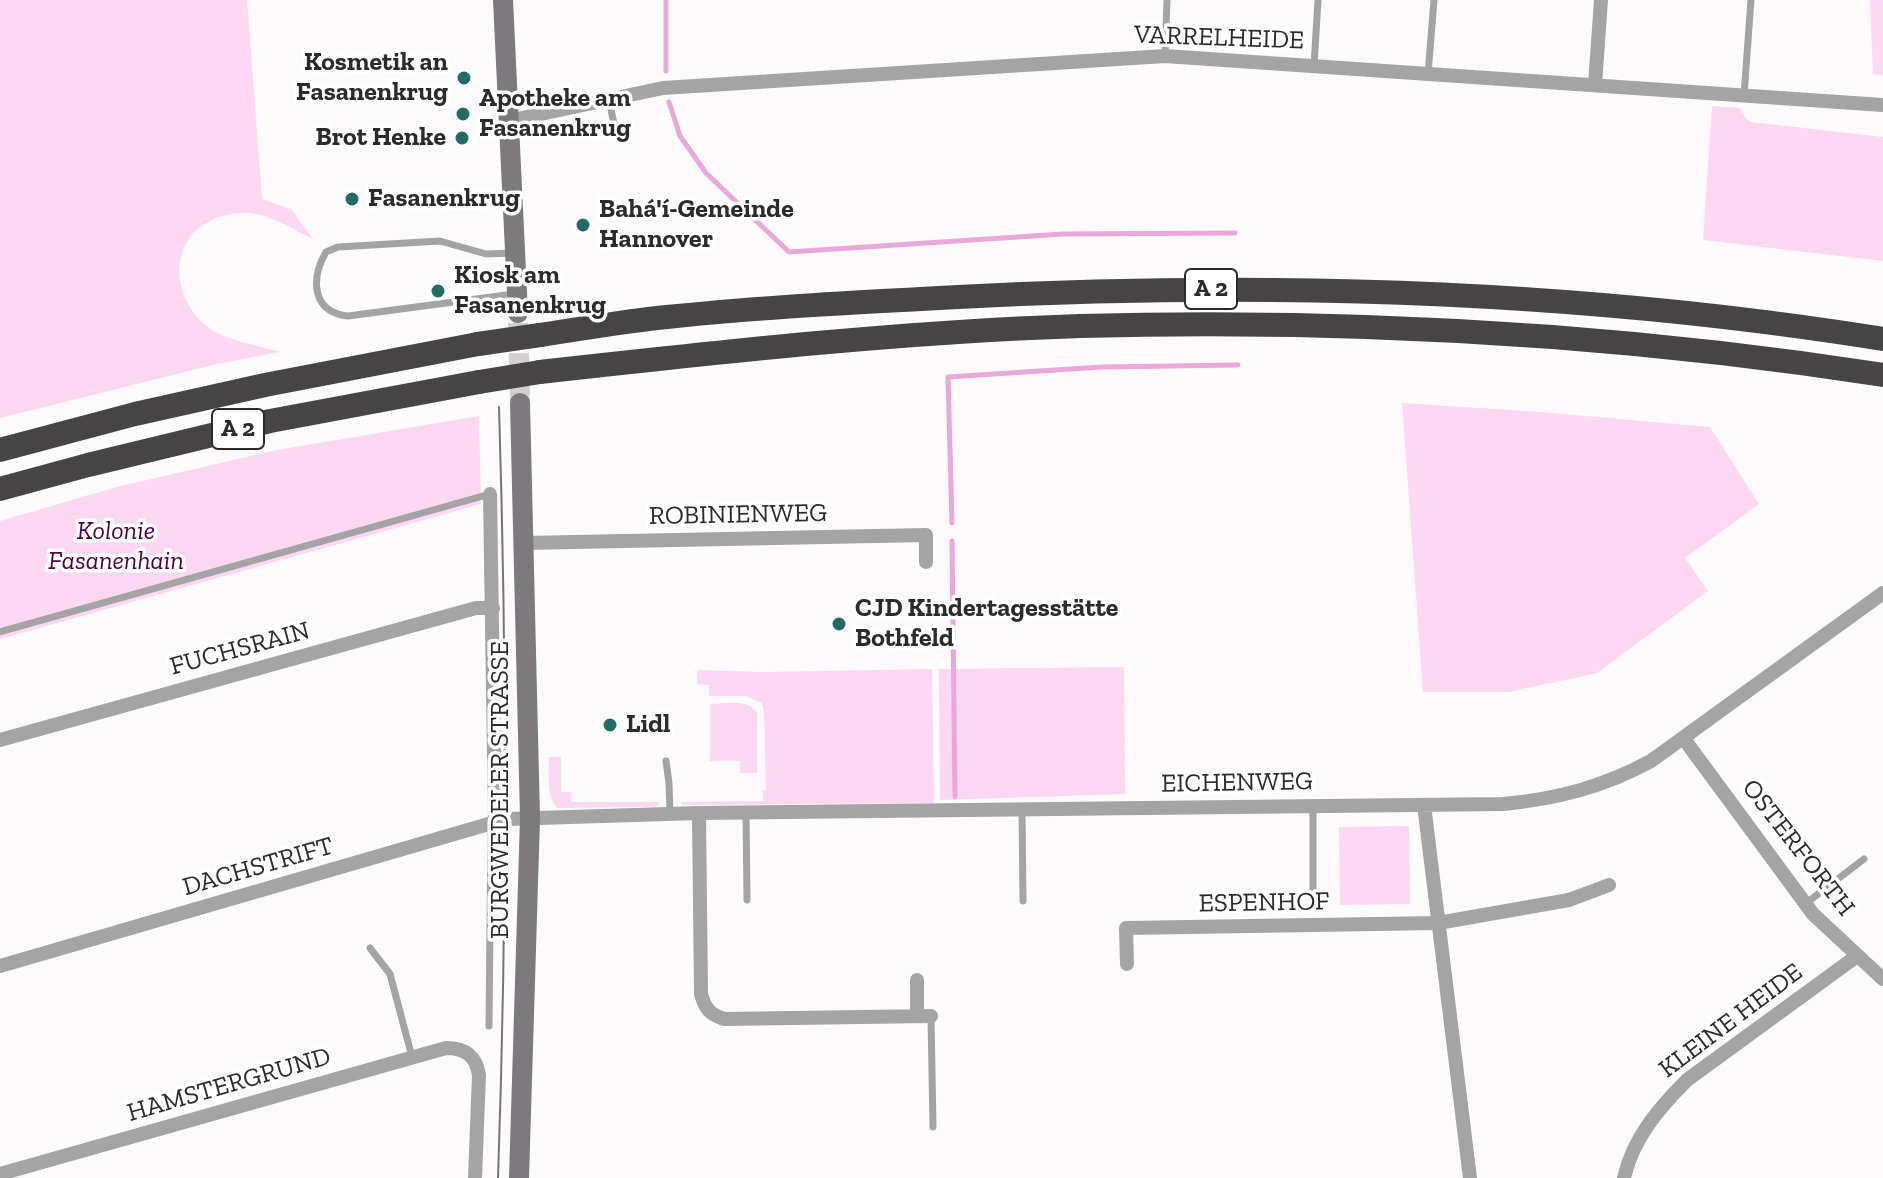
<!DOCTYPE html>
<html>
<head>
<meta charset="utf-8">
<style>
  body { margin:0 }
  canvas { display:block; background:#fdfafc }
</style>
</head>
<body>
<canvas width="1883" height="1178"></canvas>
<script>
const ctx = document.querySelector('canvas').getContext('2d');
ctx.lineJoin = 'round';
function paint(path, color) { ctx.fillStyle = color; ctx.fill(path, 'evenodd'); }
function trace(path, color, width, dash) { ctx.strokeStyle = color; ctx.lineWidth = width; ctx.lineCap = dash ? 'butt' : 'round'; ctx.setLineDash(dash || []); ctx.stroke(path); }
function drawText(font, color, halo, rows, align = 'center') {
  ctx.font = font + ' "Zilla Slab",serif'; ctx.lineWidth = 7; ctx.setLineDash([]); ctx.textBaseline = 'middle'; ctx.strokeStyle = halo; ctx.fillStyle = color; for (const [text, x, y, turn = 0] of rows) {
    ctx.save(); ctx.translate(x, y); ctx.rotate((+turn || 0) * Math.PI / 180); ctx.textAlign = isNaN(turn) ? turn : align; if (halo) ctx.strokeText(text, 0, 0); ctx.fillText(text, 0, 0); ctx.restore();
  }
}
paint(new Path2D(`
  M0 0H247L262 199 291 209 313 239C292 229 269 213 245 213 174 213 158 288 210 329 225 340 262 346 280 352L217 364 0 418Z
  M1870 0H1883V75L1873 74Z
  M1712 106 1740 108 1746 119 1751 122 1883 137V261L1703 240Z
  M1402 403 1541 412 1710 427 1759 504 1685 558 1708 591 1597 673 1509 692H1423Z
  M479 416 481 504 0 639V521L117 487 277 450Z
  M1124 667 1125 794 940 800 939 669Z
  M932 669 934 803 682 805 681 802 763 801V790H766L764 713 762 703 746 696H709V685L697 684V670L763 672Z
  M710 704C725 704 748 698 757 713V773H740V761H710Z
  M549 757H561V792H571L572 802H660L655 807 557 808C546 794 549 775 549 757Z
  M1409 826 1410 904 1340 905 1339 827Z`), '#fdd8f2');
trace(new Path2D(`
  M666 71V0
  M669 102 680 136 706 173 789 252 1063 234 1235 233
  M952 523 948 377 1102 367 1238 365
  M952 541 955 797`), '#e9a8d8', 5);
trace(new Path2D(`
  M518 323 520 403`), '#d3d0d2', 20, [20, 10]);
trace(new Path2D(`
  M1165 56 1167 0
  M1314 66 1318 0
  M1428 74 1434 0
  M1744 95 1751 0
  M609 100 617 138
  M513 253 486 254 440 241 338 247 326 252C311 278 311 312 348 316L514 294
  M0 632 490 494
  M666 761 669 783 670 814
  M1313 806V902
  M1022 810 1023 901
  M746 813 747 900
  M1805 904 1864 859
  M370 948 390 974 412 1057
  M931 1017 933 1127
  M489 1026 491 825`), '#a5a4a5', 7);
trace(new Path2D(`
  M1595 85 1601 0
  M508 121 663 88 1165 56 1883 105
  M490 494 495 823
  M524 543 926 535V562
  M1684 739 1813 914 1883 979
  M0 740 476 608H493
  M1424 805 1470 1178
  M699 813 701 994C705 1008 709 1014 724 1019L931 1016
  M1127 964 1126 928 1438 923 1569 900 1609 885
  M0 966 506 819 699 813 1503 804C1557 799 1603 787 1651 761L1883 593
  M917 1016V980
  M0 1174 446 1048C465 1048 476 1056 479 1075L475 1178
  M1624 1178C1633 1138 1659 1108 1687 1080L1857 956`), '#a5a4a5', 14);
trace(new Path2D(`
  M503 0 518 313
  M519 1178 530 818 520 403`), '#7c7a7c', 20);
trace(new Path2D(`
  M540 335C582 329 624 321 667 317 764 307 861 302 958 297 1266 281 1578 290 1883 339
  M540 372C720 352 899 332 1080 326 1347 319 1619 334 1883 375
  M0 450 135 414 265 385 478 344
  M0 489 88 465 270 421 479 382`), '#474446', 24);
trace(new Path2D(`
  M498 1178C507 921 507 664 499 407`), '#777476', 2);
trace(new Path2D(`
  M478 344 540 335
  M479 382 540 372`), '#474446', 24);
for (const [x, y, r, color] of [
  [464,78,8,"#236c66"],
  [463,114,8,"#236c66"],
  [462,138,8,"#236c66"],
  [352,199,8,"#236c66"],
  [583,225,8,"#236c66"],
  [438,291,8,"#236c66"],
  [839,624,8,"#236c66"],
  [610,725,8,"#236c66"]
]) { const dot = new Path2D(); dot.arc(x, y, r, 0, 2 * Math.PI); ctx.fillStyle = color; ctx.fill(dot); trace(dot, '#fff', 3); }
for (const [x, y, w] of [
  [1211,289,52],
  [238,429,52]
]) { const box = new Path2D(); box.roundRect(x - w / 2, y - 20, w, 40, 6); ctx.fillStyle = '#fff'; ctx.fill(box); trace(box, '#2c2a2b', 2); }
drawText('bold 24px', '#2c2a2b', null, [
  ["A 2",1211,289],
  ["A 2",238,429]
]);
drawText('26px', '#2c2a2b', '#fff', [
  ["VARRELHEIDE",1219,38,2],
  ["ROBINIENWEG",738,515,-1],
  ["FUCHSRAIN",240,649,-15],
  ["EICHENWEG",1237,783,-1],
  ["BURGWEDELER STRASSE",501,790,-90],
  ["OSTERFORTH",1798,848,52],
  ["DACHSTRIFT",258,867,-16],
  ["ESPENHOF",1264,903,-1],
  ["KLEINE HEIDE",1731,1021,-37],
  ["HAMSTERGRUND",229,1085,-16]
]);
drawText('bold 26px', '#2c2a2b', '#fff', [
  ["Kosmetik an",448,63,"right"],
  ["Fasanenkrug",448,93,"right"],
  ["Apotheke am",479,99],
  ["Fasanenkrug",479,129],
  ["Brot Henke",446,138,"right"],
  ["Fasanenkrug",368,199],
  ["Bahá'í-Gemeinde",599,210],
  ["Hannover",599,240],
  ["Kiosk am",454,276],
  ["Fasanenkrug",454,306],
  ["CJD Kindertagesstätte",855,609],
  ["Bothfeld",855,639],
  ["Lidl",626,725]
], 'left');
drawText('italic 26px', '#4d0041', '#fff', [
  ["Kolonie",116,532],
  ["Fasanenhain",116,562]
]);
</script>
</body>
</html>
